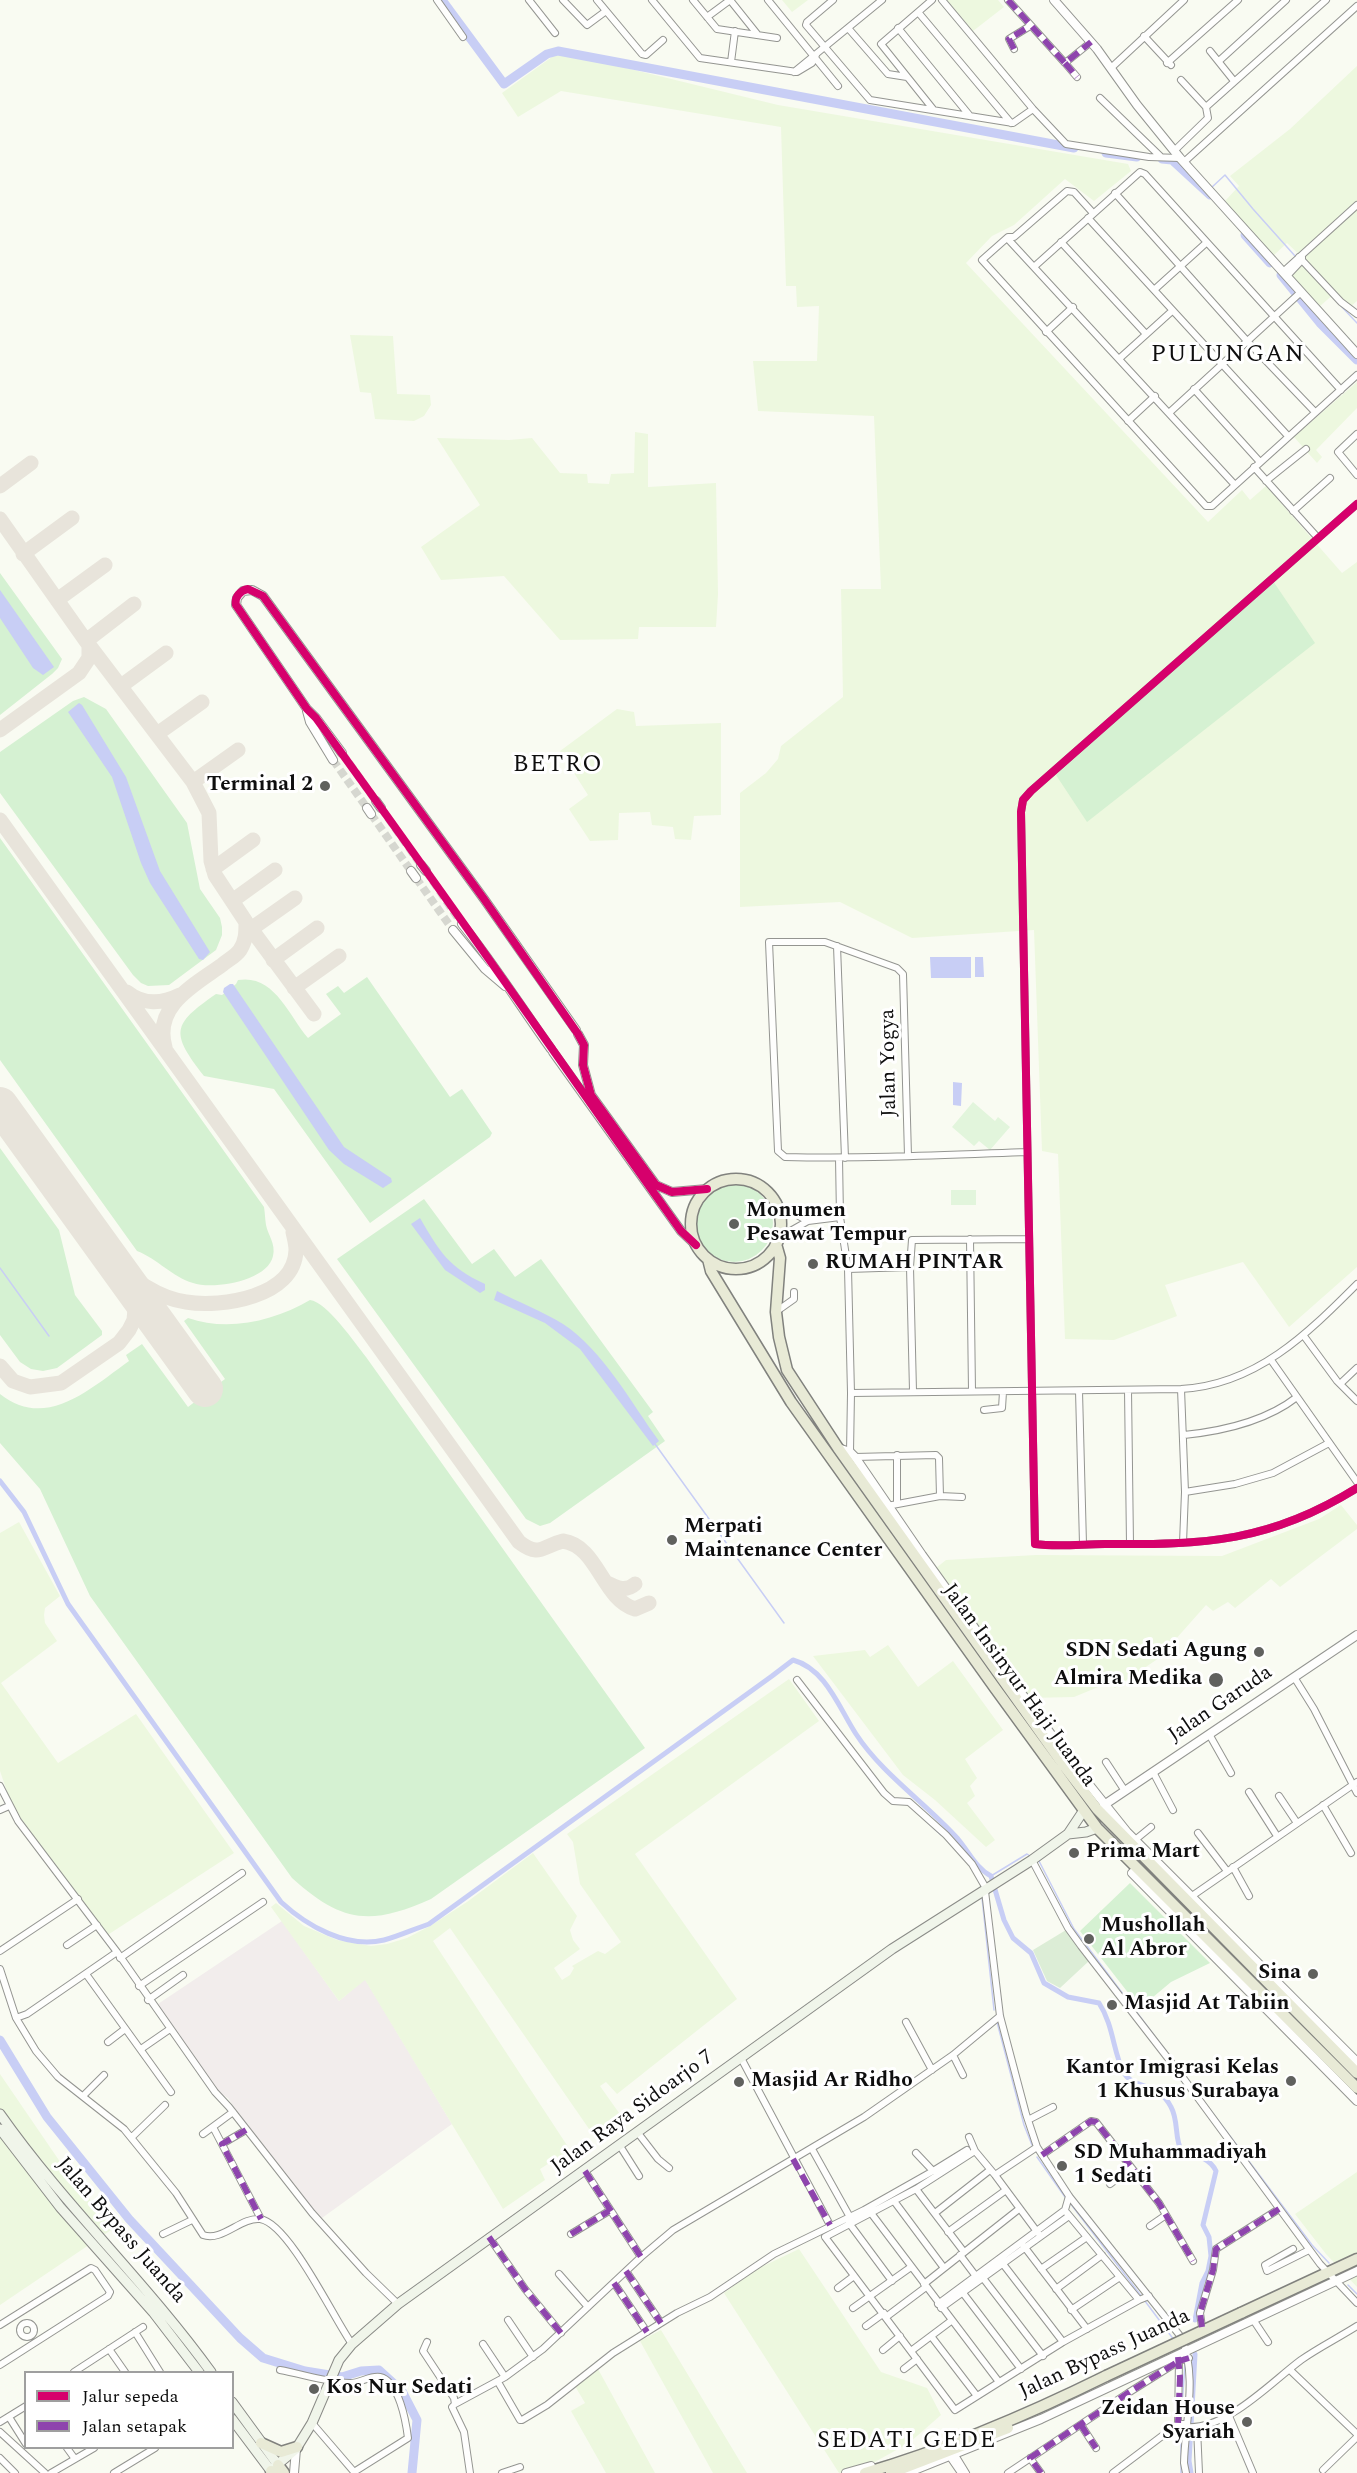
<!DOCTYPE html>
<html>
<head>
<meta charset="utf-8">
<style>
  body { margin:0 }
  #map { position:relative; width:1357px; height:2473px; overflow:hidden; background:#f9fbf2; font-family:Spectral,serif }
  canvas { display:block }
  .legend { position:absolute; left:24px; top:2371px; width:210px; height:78px; box-sizing:border-box; background:#fff; border:2px solid #9f9f9f; margin:0; padding:8px 10px; list-style:none; font-size:18px; color:#0e0e0e }
  .legend li { display:flex; align-items:center; gap:12px; height:30px }
  .legend b { width:30px; border:2px solid #9f9f9f }
</style>
</head>
<body>
<div id="map">
<canvas width="1357" height="2473"></canvas>
<ul class="legend">
<li><b style="height:8px;background:#d6006c"></b>Jalur sepeda</li>
<li><b style="height:8px;background:#8e44ad"></b>Jalan setapak</li>
</ul>
</div>
<script>
const ctx = document.querySelector('canvas').getContext('2d');
ctx.lineJoin = 'round';
function paint(path, color) { ctx.fillStyle = color; ctx.fill(path, 'evenodd'); }
function trace(path, color, width, dash) { ctx.strokeStyle = color; ctx.lineWidth = width; ctx.lineCap = dash ? 'butt' : 'round'; ctx.setLineDash(dash || []); ctx.stroke(path); }
function drawText(font, color, halo, rows, align = 'center') {
  ctx.font = font + ' Spectral,serif'; ctx.lineWidth = 6; ctx.setLineDash([]); ctx.textBaseline = 'middle'; ctx.strokeStyle = halo; ctx.fillStyle = color; for (const [text, x, y, turn = 0] of rows) {
    ctx.save(); ctx.translate(x, y); ctx.rotate((+turn || 0) * Math.PI / 180); ctx.textAlign = isNaN(turn) ? turn : align; if (halo) ctx.strokeText(text, 0, 0); ctx.fillText(text, 0, 0); ctx.restore();
  }
}
paint(new Path2D(`
  M282 1921 339 2001 365 1979 452 2124 322 2218 304 2200 252 2134 228 2098 216 2091 155 2006Z`), '#f2edec');
paint(new Path2D(`
  M782 0H808L792 12Z
  M947 0H998L1004 7 973 31Z
  M556 54 622 67 778 105 1128 164 1131 171 1094 201 1065 179 1014 225 992 236 966 263 1208 522 1242 490 1250 500 1266 486 1342 573 1357 562V1267L1289 1327 1243 1262 1165 1285 1177 1316 1114 1340 1065 1339 1058 1154 1042 1151 1034 930 912 938 840 902 740 907V793L766 773 778 759 781 746 843 697 841 589H881L874 416 758 411 753 361H817L819 306 797 307 796 286H786L781 127 561 91 518 117 502 93Z
  M1357 66V301L1349 308 1335 293 1319 307 1291 277 1306 261 1287 243 1273 256 1225 201 1239 186 1230 176 1290 129Z
  M350 335 393 336 397 394 430 395 431 405 424 416 414 421 375 419 371 393 360 392Z
  M1357 382V408L1316 450 1322 457 1317 463 1294 437Z
  M635 432 648 434V487L716 483 718 594 716 627H639L638 639 560 640 504 576 441 580 421 547 480 505 437 438 509 440 532 438 560 473 587 474 588 483 609 484 611 474 634 473Z
  M617 709 634 712 636 726 721 723V815L694 816 691 840 675 839 673 827 652 825 650 812 619 813 618 840 590 841 569 809 588 795 560 751Z
  M1341 1505 1357 1525V1529L1280 1587 1271 1579 1235 1608 1228 1602 1213 1611 1206 1605 1159 1658 1115 1688 1108 1683 1074 1697 1029 1698 936 1568 946 1560 1036 1555 1222 1556 1319 1519Z
  M19 1522 60 1596 45 1608 44 1615 45 1623 57 1641 1 1683 58 1763 136 1714 234 1853 106 1936 12 1806 0 1771V1533Z
  M888 1645 918 1687 953 1661 1003 1730 965 1759 977 1778 970 1786 975 1796 967 1803 995 1840 986 1847 935 1800 903 1775 813 1656 865 1650 870 1657Z
  M789 1679 819 1721 635 1854 737 1999 617 2094 606 2082 600 2086 624 2120 596 2139 450 1928 433 1941 576 2159 567 2166 559 2157 540 2169 545 2180 503 2209 365 1980 339 2001 271 1907 276 1903 304 1926 337 1940 371 1946 387 1944 407 1938 430 1926 467 1902 533 1853 577 1916 570 1930 573 1940 580 1949 554 1968 562 1980 570 1975 574 1968 572 1966 598 1951 605 1954 621 1942 580 1884 573 1842 567 1834Z
  M0 2074 67 2172 114 2228 0 2305Z
  M1357 2172V2287L1326 2254 1295 2214Z
  M799 2249 881 2372 927 2388 941 2415 909 2443 873 2463 842 2473H839L724 2293 755 2270Z
  M661 2330 747 2473H713L640 2341Z
  M598 2369 655 2473H606L571 2411 585 2403 575 2386Z`), '#edf8df');
paint(new Path2D(`
  M0 573 62 659 58 668 52 674 0 715Z
  M1273 581 1315 643 1087 822 1056 775Z
  M84 697 106 709 187 823 200 889 220 918 222 927V935L216 950 169 985 148 986 141 983 133 975 0 793V752L73 701Z
  M0 838 264 1207C265 1213 265 1219 266 1225 268 1235 276 1244 273 1256 268 1281 213 1290 193 1283 172 1277 158 1259 137 1251L0 1060Z
  M367 977 450 1097 462 1089 492 1133 490 1137 370 1223 274 1089 204 1076C171 1033 171 1025 216 994L222 995 236 984 238 980C274 974 288 1014 308 1038L341 1014 326 994 338 986 344 993Z
  M0 1148 59 1230 75 1295 102 1331V1335L57 1368 43 1371 31 1369 20 1362 0 1335Z
  M695 1223a39 39 0 1 1 78 0a39 39 0 1 1-78 0Z
  M424 1199 472 1264 494 1249 515 1277 541 1259 653 1412 648 1416 665 1441 550 1523 540 1526 526 1519 337 1259Z
  M310 1300C327 1302 355 1343 366 1357L645 1748 431 1899C370 1926 342 1923 292 1878L90 1596 40 1489 0 1443V1394C46 1431 91 1388 129 1361L126 1355 142 1344 188 1407 225 1379 184 1321 188 1318C228 1332 274 1321 310 1300Z
  M1130 1883 1210 1963 1171 1982 1140 2008 1080 1931Z`), '#d5f1d2');
paint(new Path2D(`
  M1066 1930 1089 1961 1060 1988 1047 1981 1033 1950Z`), '#dcedd6');
paint(new Path2D(`
  M973 1102 995 1121 998 1117 1010 1127 990 1150 979 1141 974 1146 952 1127Z
  M951 1190H976V1205H951Z`), '#e2f5dc');
paint(new Path2D(`
  M0 590 54 667 43 675 33 668 0 618Z
  M79 703 82 705 126 777 160 871 210 952 203 960 199 959 150 883 141 863 112 777 68 712Z
  M930 957H971V978H931Z
  M975 957H983L984 977H975Z
  M230 984H233L344 1147 391 1178 392 1182 383 1188 344 1164 329 1150 223 992 224 988Z
  M953 1082 962 1083 961 1106 953 1105Z
  M420 1218C440 1252 448 1267 485 1284V1290L480 1293 445 1270 411 1224Z
  M497 1291C518 1302 542 1311 563 1324 602 1349 632 1404 659 1441L653 1446 580 1349 545 1323 494 1300Z`), '#c8cef5');
trace(new Path2D(`
  M1211 188 1225 175 1253 209 1295 256
  M1341 306 1357 323
  M0 1268 49 1336
  M655 1444 784 1623
  M925 1820 941 1835
  M1039 1861 1074 1929 1312 2245 1329 2263
  M991 1876 1027 1854 1030 1856
  M982 1898 994 2010
  M997 2022 1024 2125 1032 2145
  M1037 2157 1065 2197
  M1070 2203 1142 2297
  M1348 2285 1357 2294
  M1145 2301 1174 2340
  M1181 2421 1185 2363
  M1181 2426V2473`), '#c8cef5', 1.5);
trace(new Path2D(`
  M0 1481 24 1512 68 1604 281 1902C307 1926 347 1949 384 1940 399 1936 414 1929 429 1924L772 1676 793 1660C826 1669 839 1708 856 1734 882 1774 927 1804 958 1839 969 1852 976 1868 991 1876L1004 1920 1013 1938 1031 1953 1044 1983 1068 1997 1099 2003C1114 2026 1113 2053 1124 2073 1134 2090 1158 2081 1171 2107 1179 2121 1174 2139 1182 2152 1196 2156 1209 2157 1216 2171L1203 2225 1209 2237 1211 2256 1208 2271 1202 2283 1195 2320
  M1191 2473 1189 2461 1195 2354`), '#c8cef5', 5);
trace(new Path2D(`
  M442 0 504 84 547 54 558 51 1074 148
  M1106 153 1137 157
  M1162 159 1172 160 1210 195
  M1245 235 1270 263
  M1281 275 1320 323 1357 360
  M0 2040 47 2117 129 2219 240 2338 263 2358 305 2371 342 2377 361 2371 379 2370 402 2391 417 2420 412 2473`), '#c8cef5', 9);
trace(new Path2D(`
  M0 486 31 463
  M0 519 86 641 193 782 209 813 211 861 215 875 246 922 314 1014
  M23 554 72 518
  M57 600 105 565
  M86 641 134 604
  M121 686 166 653
  M0 730 79 673 89 658V645
  M157 734 202 702
  M193 782 238 750
  M0 820 519 1542C540 1558 542 1546 563 1541 598 1546 602 1599 635 1609L649 1603
  M213 869 253 840
  M232 901 275 870
  M251 929 295 898
  M273 960 317 928
  M294 988 339 956
  M127 992C143 1005 162 1004 180 995
  M165 1047C153 1006 194 985 222 965 228 960 236 956 240 950 246 941 246 932 246 922
  M113 1262C135 1280 157 1298 186 1302 221 1308 295 1297 296 1250 296 1244 294 1237 293 1232
  M0 1366 13 1381 30 1387 61 1383 119 1343 129 1330 134 1320 135 1309 133 1297 126 1280
  M607 1583C617 1588 626 1592 635 1584`), '#e8e4db', 15);
trace(new Path2D(`
  M0 1105 205 1389`), '#e8e4db', 36);
trace(new Path2D(`
  M342 753 376 801
  M333 760 367 808
  M381 808 421 865
  M371 814 411 871
  M426 871 462 924
  M416 878 453 930`), '#d6d7d0', 8, [8, 4]);
const minor = new Path2D(`
  M437 0 463 37
  M529 0 555 33
  M563 0 587 25 606 11
  M597 0 642 54 646 55 663 40
  M652 0 700 58 797 72 812 63 816 55
  M693 0 717 29 777 38
  M730 0 758 35
  M768 0 838 86
  M833 0 807 22 806 25 870 100 1013 123 1033 109
  M932 0 881 44 933 109
  M942 0 1033 109 1066 144 1149 157 1180 158
  M1008 0 1065 63 1091 42
  M918 12 1011 123
  M707 17 730 0
  M848 28 888 74 907 77
  M898 28 970 116
  M1144 36 1171 65
  M1014 49 1009 39 1030 26
  M1210 51 1234 81
  M1219 61 1286 0
  M731 62 735 31
  M1065 63 1077 77
  M1167 63 1238 0
  M1111 68 1184 0
  M794 72 882 0
  M1100 98 1161 157
  M1206 107 1326 0
  M1174 151 1208 118 1206 107 1181 80
  M1184 162 1357 6
  M1115 193 1247 341 1315 412
  M1093 213 1074 192 1067 191 1014 237H1008L982 260 1206 506H1212L1357 375
  M1088 218 1288 436
  M1007 238 1235 485
  M1061 242 1146 334
  M1299 257 1341 302 1357 314
  M1035 266 1140 172 1145 174 1341 390
  M1283 272 1357 205
  M1287 276 1302 260V257
  M1154 290 1206 243
  M1046 332 1073 307
  M1120 358 1172 311
  M1194 389 1260 462
  M1170 412 1301 292
  M1128 421 1155 396
  M1357 434 1338 452 1357 475
  M1254 467 1318 538
  M1266 481 1306 449
  M1357 504 1031 791 1023 800 1021 812 1035 1544C1058 1547 1082 1544 1105 1544 1205 1545 1270 1542 1357 1488
  M1293 511 1330 478
  M837 946 845 1158
  M908 1156 903 974 897 968 825 942H769L778 1151 785 1157C866 1159 946 1155 1027 1152
  M839 1158 840 1217 848 1269 851 1393 850 1452
  M778 1208 786 1209 808 1221
  M778 1238 808 1221 840 1217
  M970 1239 972 1391
  M848 1269 910 1267
  M777 1311 794 1299V1292
  M1304 1336 1337 1381 1357 1401
  M1271 1360 1357 1482
  M1340 1384 1357 1368
  M1181 1389 1185 1492 1183 1543
  M1128 1390 1130 1544
  M913 1391 910 1267 912 1240 1029 1239
  M1079 1391 1083 1544
  M851 1393 1181 1389C1256 1385 1307 1334 1357 1284
  M984 1410 1002 1408 1003 1392
  M1184 1435C1223 1431 1265 1422 1297 1397
  M897 1455V1503
  M855 1457 936 1455 939 1458 940 1496
  M1185 1492 1235 1484 1273 1473 1329 1443
  M887 1506 940 1496 962 1497
  M1294 1677 1314 1709 1357 1793
  M797 1680 884 1793 893 1801 909 1802 946 1835 972 1864 987 1890
  M1209 1734 1231 1773
  M1106 1762 1125 1791
  M1153 1772 1173 1810
  M0 1786 18 1821 117 1952 215 2092 229 2107 312 2213 366 2273 398 2304
  M1249 1792 1277 1836
  M1279 1796 1297 1823
  M1323 1805 1351 1853
  M0 1810 9 1806
  M1198 1833 1227 1871
  M1135 1840 1151 1827
  M1032 1860 1068 1928 1081 1946 1184 2079 1320 2264 1357 2303
  M1233 1867 1249 1896
  M985 1891 1000 2016 1026 2114 1037 2147 1069 2196 1181 2337C1198 2376 1185 2422 1184 2463L1186 2473
  M1192 1896 1357 1782
  M67 1945 97 1925
  M0 1951 78 1899
  M120 1958 242 1873
  M0 1969 16 2018 36 2051 58 2077 124 2129 176 2193 203 2235C222 2242 241 2217 260 2219 289 2223 334 2319 352 2344
  M86 1974 171 2092
  M139 1986 263 1902
  M148 2000 183 1975
  M16 2018 27 2014 117 1952
  M906 2022 932 2070
  M108 2042 125 2029
  M141 2049 170 2029
  M953 2055 963 2075
  M741 2058 830 2225
  M83 2096 104 2075
  M1028 2120 1053 2107
  M213 2127 261 2219
  M638 2133 658 2159 669 2168
  M203 2134 233 2112
  M132 2137 165 2105
  M969 2137 975 2151 995 2175 1038 2233
  M222 2144 246 2130
  M620 2146 639 2176
  M812 2149 851 2219
  M975 2151 916 2189 825 2237 955 2410 1063 2342 1139 2300 1149 2296
  M1042 2155 1091 2121 1096 2122 1159 2203 1193 2261
  M585 2171 641 2257
  M933 2171 967 2150
  M995 2175 1037 2147
  M1110 2184 1131 2168
  M916 2189 964 2252
  M894 2201 944 2268
  M871 2213 999 2382
  M935 2213 990 2170
  M1067 2213 1139 2300
  M849 2223 892 2281
  M1150 2226 1166 2215
  M948 2232 1006 2190
  M163 2234 192 2220
  M571 2234 609 2211
  M489 2237 525 2289 561 2333
  M1023 2245 1087 2329
  M1293 2249 1265 2265 1267 2271 1309 2250
  M960 2255 978 2279
  M1003 2264 1063 2342
  M1041 2269 1087 2237
  M626 2271 661 2323
  M559 2274 588 2307
  M983 2278 1043 2356
  M614 2283 647 2332
  M924 2284 1019 2209
  M838 2288 854 2276
  M1056 2289 1102 2255
  M963 2293 1021 2369
  M938 2304 1065 2210 1069 2196
  M853 2308 911 2267
  M941 2308 1069 2216
  M1071 2310 1120 2277
  M886 2317 926 2287
  M508 2320 533 2357
  M1254 2321 1268 2342
  M20 2330a7 7 0 1 1 14 0a7 7 0 1 1-14 0Z
  M0 2325 91 2268 95 2270 110 2292 108 2296 0 2365
  M866 2326 884 2313
  M1202 2327 1200 2313 1213 2270 1216 2249 1279 2209
  M135 2332 160 2372
  M931 2336 977 2396
  M427 2342 423 2351 454 2398 455 2404 452 2407 464 2432 470 2473
  M483 2344 505 2377
  M109 2349 125 2372
  M883 2350 900 2336
  M911 2351 951 2321
  M904 2369 917 2359
  M280 2370C302 2374 326 2382 349 2383 359 2384 370 2375 380 2377 399 2381 406 2422 408 2438L354 2472
  M1290 2370 1357 2434
  M74 2372 143 2327
  M498 2382 520 2420H522L547 2405 613 2353 677 2313 710 2297 774 2254 864 2210 933 2171 916 2153
  M455 2404 505 2377 543 2349 641 2257 673 2230 864 2117 953 2055 1000 2016
  M1229 2416 1253 2473
  M9 2417 26 2444
  M0 2422 26 2406
  M312 2423 355 2473
  M1178 2424 1179 2360
  M1081 2425 1096 2448
  M1186 2427C1227 2430 1270 2383 1301 2360 1318 2348 1338 2338 1357 2326
  M1197 2428 1199 2473
  M0 2432 45 2473
  M67 2448 75 2459
  M948 2454 961 2473
  M955 2455 966 2473
  M0 2458 15 2473
  M1030 2458 1041 2473
  M1323 2470 1357 2437
  M51 2473 94 2448
  M114 2473 155 2448
  M502 2473 520 2467
  M1008 2473 1128 2393 1179 2361 1189 2358
  M1113 2473 1178 2424H1186`);
const tertiary = new Path2D(`
  M1054 0 1097 49 1137 105 1180 158 1357 354
  M307 711 310 722 333 760
  M342 753 316 718 307 709 236 605 237 598 243 591 252 590 263 596 484 899 576 1030
  M376 801 381 808
  M367 808 371 814
  M421 865 426 871
  M411 871 416 878
  M462 924C494 964 521 1007 551 1049
  M453 930 485 969 505 986
  M578 1034 584 1045 583 1065 591 1095 656 1185 672 1192 707 1189
  M553 1052 681 1231 696 1245
  M838 1448 850 1452 855 1457 922 1555 1071 1762 1127 1832 1357 2062
  M1104 1805 1357 1635
  M1132 1873 1357 2101
  M294 2473 296 2449
  M846 2473 871 2466
  M907 2473 1041 2419 1357 2271`);
const secondary = new Path2D(`
  M1068 1834 1086 1832 1097 1828
  M0 2114C64 2205 146 2282 211 2372
  M0 2129 60 2207 153 2312 199 2372
  M232 2402 278 2465
  M232 2419 271 2471
  M272 2469 296 2449 312 2423 339 2360 352 2344 398 2304 892 1949 1032 1860 1068 1834 1084 1810`);
const trunk = new Path2D(`
  M691 1224a45 45 0 1 1 90 0a45 45 0 1 1-90 0Z
  M776 1244 780 1258 776 1312 779 1337 787 1370 838 1448 1065 1767 1097 1809 1357 2073
  M708 1259 711 1271 791 1402 995 1688 1097 1828 1357 2088
  M1241 2313 1357 2259
  M261 2443 281 2452 297 2447
  M278 2465 284 2473
  M271 2471 273 2473
  M865 2473C947 2449 1029 2414 1106 2376
  M891 2473 1008 2428`);
trace(minor, '#949591', 8);
trace(tertiary, '#949591', 10);
trace(secondary, '#8a8b87', 11);
trace(trunk, '#81827e', 13);
trace(minor, '#fefefd', 6);
trace(tertiary, '#fefefd', 8);
trace(secondary, '#f0f5ea', 9);
trace(trunk, '#e8ead6', 10);
const trunkBridge = new Path2D(`
  M1106 2376 1241 2313`);
trace(trunkBridge, '#81827e', 13, []);
trace(trunkBridge, '#e8ead6', 10);
trace(new Path2D(`
  M1008 0 1065 63 1091 42
  M1014 49 1009 39 1030 26
  M1065 63 1077 77
  M246 2130 222 2144 261 2219
  M1042 2155 1091 2121 1096 2122 1159 2203 1193 2261
  M793 2159 830 2225
  M585 2171 641 2257
  M571 2234 609 2211
  M489 2237 525 2289 561 2333
  M626 2271 661 2323
  M614 2283 647 2332
  M1202 2327 1200 2313 1213 2270 1216 2249 1279 2209
  M1178 2357 1180 2377 1178 2424
  M1081 2425 1096 2448
  M1041 2473 1030 2458 1128 2393 1179 2361 1189 2358`), '#8e44ad', 6, [12, 6]);
trace(new Path2D(`
  M1357 504 1031 791 1023 800 1021 812 1035 1544C1058 1547 1082 1544 1105 1544 1205 1545 1270 1542 1357 1488
  M696 1245 681 1231C559 1060 440 887 316 718L307 709 236 605C234 597 241 590 248 589L263 596 484 899 578 1034 584 1045 583 1065 591 1095 656 1185 672 1192 707 1189`), '#d6006c', 8);
for (const [x, y, r, color] of [
  [325,786,6,"#60615e"],
  [734,1224,6,"#60615e"],
  [813,1264,6,"#60615e"],
  [672,1540,6,"#60615e"],
  [1259,1652,6,"#60615e"],
  [1216,1680,8,"#60615e"],
  [1074,1853,6,"#60615e"],
  [1089,1939,6,"#60615e"],
  [1313,1974,6,"#60615e"],
  [1112,2005,6,"#60615e"],
  [1291,2081,6,"#60615e"],
  [739,2082,6,"#60615e"],
  [1062,2166,6,"#60615e"],
  [314,2389,6,"#60615e"],
  [1247,2422,6,"#60615e"]
]) { const dot = new Path2D(); dot.arc(x, y, r, 0, 2 * Math.PI); ctx.fillStyle = color; ctx.fill(dot); trace(dot, '#fff', 2); }
drawText('bold 21px', '#0e0e0e', '#fff', [
  ["Terminal 2",313,786,"right"],
  ["Monumen",746,1212],
  ["Pesawat Tempur",746,1236],
  ["RUMAH PINTAR",825,1264],
  ["Merpati",684,1528],
  ["Maintenance Center",684,1552],
  ["SDN Sedati Agung",1247,1652,"right"],
  ["Almira Medika",1202,1680,"right"],
  ["Prima Mart",1086,1853],
  ["Mushollah",1101,1927],
  ["Al Abror",1101,1951],
  ["Sina",1301,1974,"right"],
  ["Masjid At Tabiin",1124,2005],
  ["Kantor Imigrasi Kelas",1279,2069,"right"],
  ["1 Khusus Surabaya",1279,2093,"right"],
  ["Masjid Ar Ridho",751,2082],
  ["SD Muhammadiyah",1074,2154],
  ["1 Sedati",1074,2178],
  ["Kos Nur Sedati",326,2389],
  ["Zeidan House",1235,2410,"right"],
  ["Syariah",1235,2434,"right"]
], 'left');
drawText('21px', '#0e0e0e', '#fff', [
  ["Jalan Yogya",890,1063,-91],
  ["Jalan Insinyur Haji Juanda",1018,1686,54],
  ["Jalan Garuda",1221,1705,-34],
  ["Jalan Raya Sidoarjo 7",633,2113,-36],
  ["Jalan Bypass Juanda",120,2231,49],
  ["Jalan Bypass Juanda",1105,2355,-25]
]);
ctx.letterSpacing = '1.5px';
drawText('24px', '#0e0e0e', '#fff', [
  ["PULUNGAN",1228,356],
  ["BETRO",558,766],
  ["SEDATI GEDE",907,2442]
]);
ctx.letterSpacing = '0px';
</script>
</body>
</html>
